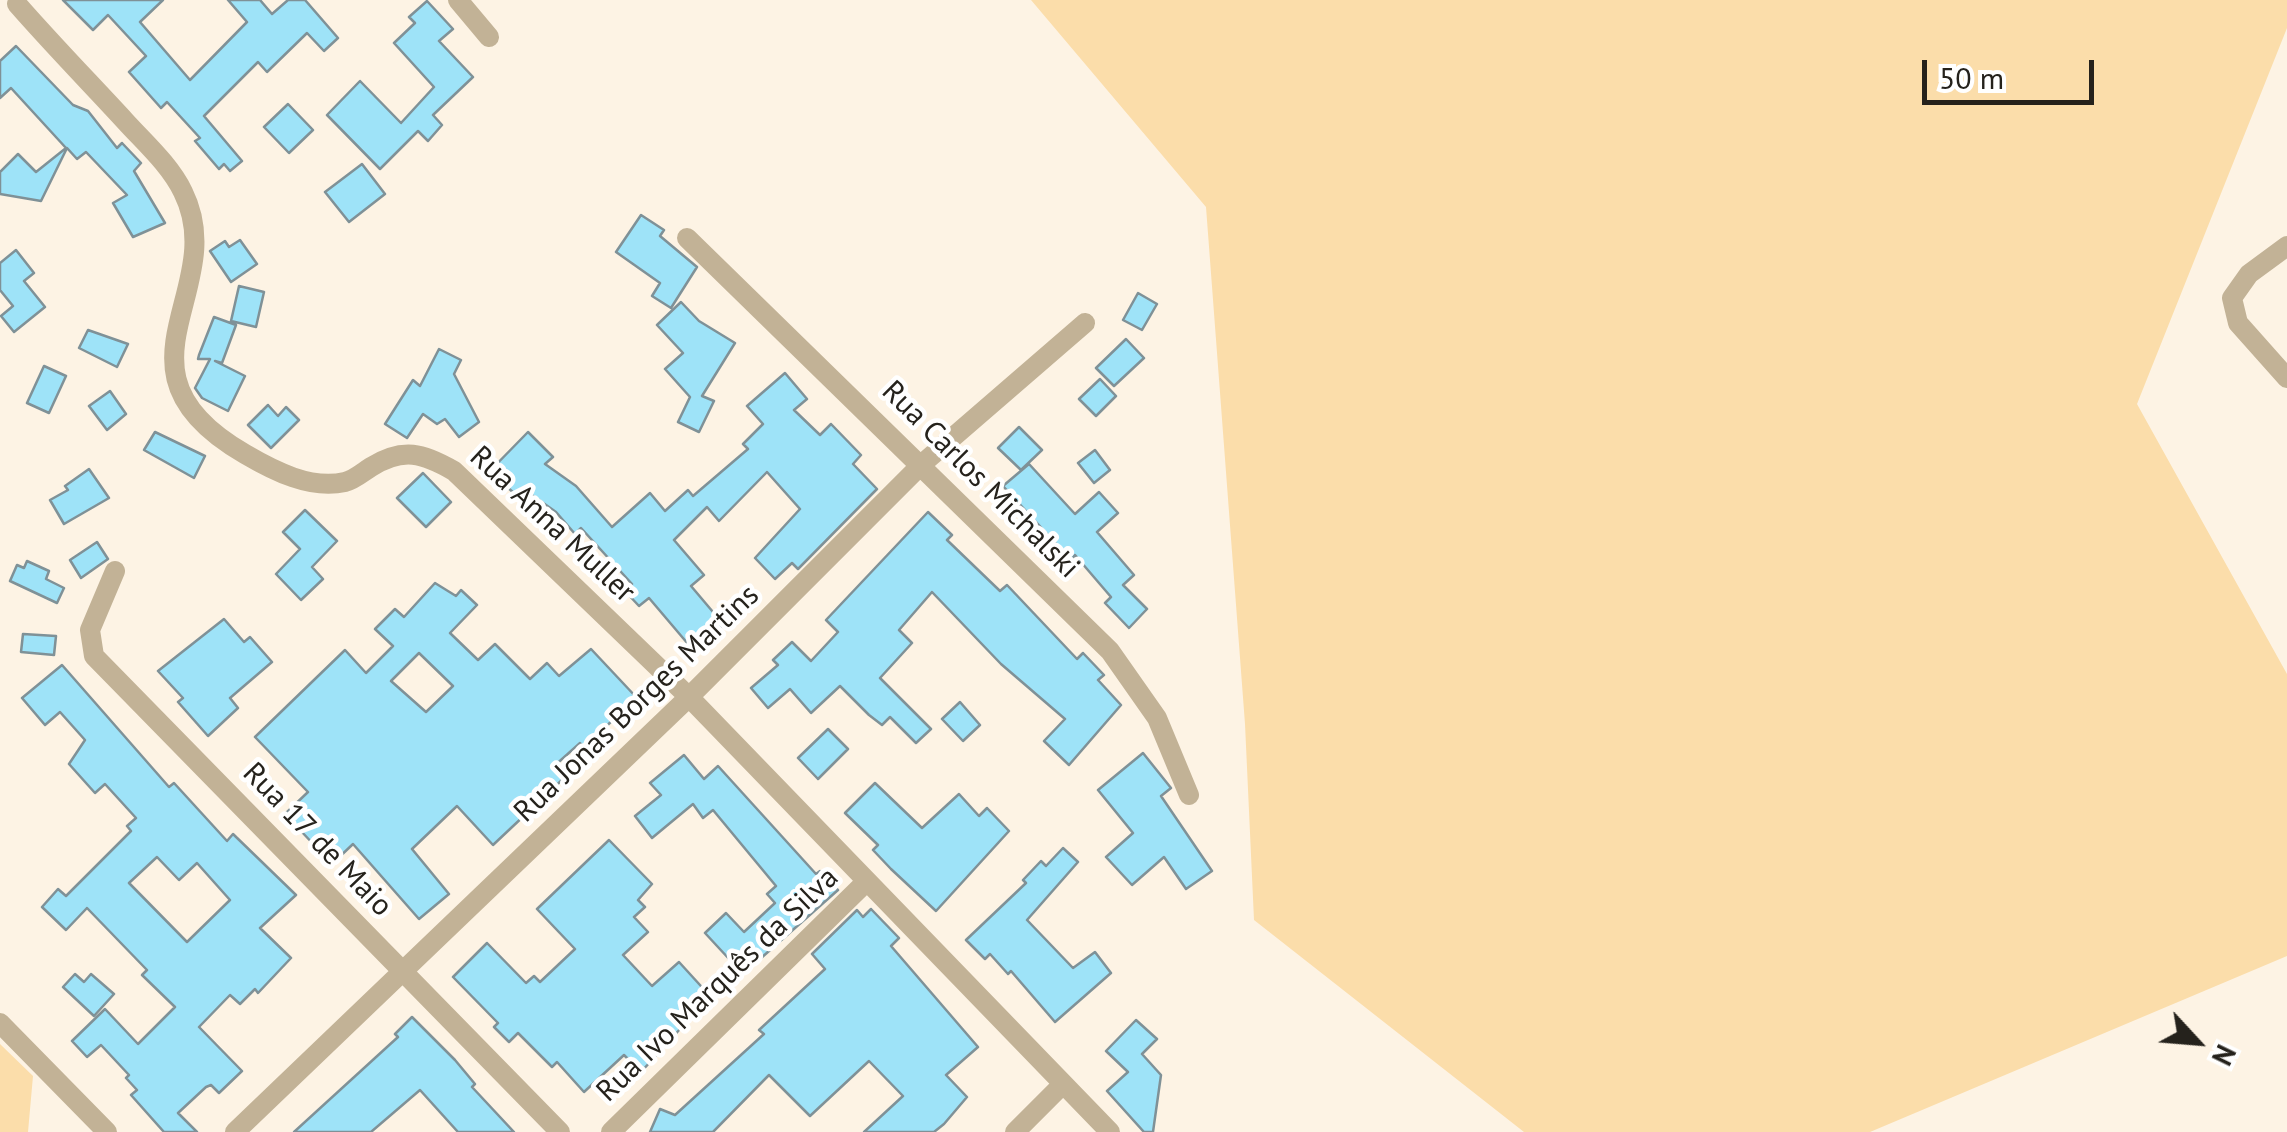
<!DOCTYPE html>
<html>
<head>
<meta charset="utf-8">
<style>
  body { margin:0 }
  #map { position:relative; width:2287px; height:1132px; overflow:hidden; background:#fdf3e4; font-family:"PT Sans",sans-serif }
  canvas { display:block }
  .north { position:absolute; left:2147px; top:992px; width:100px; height:100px; -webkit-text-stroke:8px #fff; paint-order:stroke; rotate:116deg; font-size:28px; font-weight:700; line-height:40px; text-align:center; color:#25221c }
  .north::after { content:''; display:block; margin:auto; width:35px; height:45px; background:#25221c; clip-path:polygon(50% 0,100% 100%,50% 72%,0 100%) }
  .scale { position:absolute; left:1922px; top:60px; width:172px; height:45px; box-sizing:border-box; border:5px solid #25221c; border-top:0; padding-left:12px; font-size:30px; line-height:35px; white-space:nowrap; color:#25221c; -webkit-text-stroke:8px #fff; paint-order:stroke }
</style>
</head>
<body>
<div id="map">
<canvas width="2287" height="1132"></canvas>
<div class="north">N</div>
<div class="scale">50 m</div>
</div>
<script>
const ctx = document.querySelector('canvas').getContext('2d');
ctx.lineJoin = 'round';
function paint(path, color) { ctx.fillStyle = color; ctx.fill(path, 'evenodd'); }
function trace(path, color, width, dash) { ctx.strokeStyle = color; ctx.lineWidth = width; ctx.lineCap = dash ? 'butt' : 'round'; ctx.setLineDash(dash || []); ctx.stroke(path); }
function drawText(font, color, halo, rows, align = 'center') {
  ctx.font = font + ' "PT Sans",sans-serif'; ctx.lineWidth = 9; ctx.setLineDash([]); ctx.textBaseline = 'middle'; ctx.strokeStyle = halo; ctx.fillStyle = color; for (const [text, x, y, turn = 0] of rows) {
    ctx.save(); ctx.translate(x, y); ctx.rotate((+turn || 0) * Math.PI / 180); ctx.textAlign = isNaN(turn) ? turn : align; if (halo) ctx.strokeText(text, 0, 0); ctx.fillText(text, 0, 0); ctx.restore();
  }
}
paint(new Path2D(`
  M1031 0H2287V28L2137 404 2287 674V956L1870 1132H1524L1254 920 1245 724 1206 207Z
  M0 1044 33 1076 28 1132H0Z`), '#fbddaa');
const building = new Path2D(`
  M63 0H163L140 22 190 80 247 22 228 0H260L272 14 288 0H305L338 38 324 51 307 33 267 72 258 62 204 116 242 161 230 171 224 164 219 169 195 141 200 138 167 102 161 108 129 72 146 56 108 15 93 30Z
  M427 1 453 29 439 41 473 77 433 115 442 125 428 141 418 131 380 169 327 115 360 81 401 123 434 87 394 43 415 23 409 17Z
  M16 46 73 105 88 111 117 148 122 143 141 163 134 171 165 223 133 237 113 203 127 195 86 152 77 159 67 148 41 201 0 194V172L18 154 36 172 66 148 11 88 0 98V61Z
  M288 104 313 130 289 153 264 127Z
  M362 164 385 194 349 222 325 192Z
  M641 215 664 230 660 236 697 267 671 308 652 296 660 283 616 252Z
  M240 240 257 264 231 282 210 251 225 241 229 247Z
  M16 250 34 273 24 281 45 307 14 332 1 316 13 306 0 290V263Z
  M239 286 264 292 256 327 231 321Z
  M1138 293 1157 304 1142 330 1123 320Z
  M681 302 699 321 735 343 702 396 714 401 699 432 678 422 690 397 665 369 683 353 657 325Z
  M214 317 236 325 222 363 215 361 245 376 228 411 202 398 195 388 210 359H198L199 355Z
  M88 330 128 344 117 367 79 348Z
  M1126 339 1144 358 1114 386 1096 368Z
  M439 349 461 360 454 374 479 422 459 437 445 419 437 424 423 414 407 438 385 424 413 380 420 386Z
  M44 366 66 376 49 413 27 403Z
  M785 373 807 399 794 410 820 435 831 424 861 455 853 464 877 489 798 569 792 563 775 579 755 558 800 509 767 472 719 521 707 507 674 540 704 575 691 586 724 625 694 651 649 598 639 606 624 590 632 584 581 528 575 534 556 512 522 488 515 494 506 486 501 491 485 476 528 432 553 457 545 464 576 486 612 527 650 493 665 511 688 490 693 496 748 449 743 444 763 424 747 406Z
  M1100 379 1116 396 1096 416 1079 399Z
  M110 391 126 414 107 430 89 406Z
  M268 405 278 416 286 407 299 420 271 448 248 425Z
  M1019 427 1042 450 1021 470 998 448Z
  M155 432 205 456 194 478 144 450Z
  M1095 450 1110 470 1094 483 1078 463Z
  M1029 464 1075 514 1099 492 1118 513 1097 532 1134 575 1123 585 1147 609 1129 628 1105 603 1111 597 1075 555 1071 560 1003 486Z
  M89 469 109 498 64 524 50 500 68 490 65 486Z
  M423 473 451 502 426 527 397 498Z
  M305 510 337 541 312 567 323 579 301 600 276 574 300 549 283 532Z
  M928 512 952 535 947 540 1000 591 1007 585 1077 659 1083 653 1104 675 1098 680 1121 705 1069 765 1044 741 1065 719 1001 664 932 592 899 630 912 643 880 678 931 729 916 743 890 717 882 725 869 715 840 686 811 713 790 689 768 708 751 688 778 665 773 660 792 642 811 661 838 632 826 620Z
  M97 542 108 559 81 578 70 560Z
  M27 561 49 571 46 579 64 588 57 603 10 581 17 565 24 568Z
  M435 583 456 596 461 590 477 605 450 633 478 660 495 644 530 679 547 663 559 676 591 649 637 698 601 731 611 743 594 758 580 743 552 768 563 779 493 845 457 806 412 849 449 894 419 919 353 844 332 864 285 814 308 792 255 737 345 650 366 673 393 646 375 629 395 609 404 617ZM419 653 453 686 426 712 391 681Z
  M224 619 244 642 250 637 272 662 230 698 238 708 208 736 178 702 183 698 158 671Z
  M23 634 56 636 54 655 21 652Z
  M62 665 169 787 174 783 227 841 233 834 296 895 260 928 291 958 258 993 255 989 240 1004 230 995 199 1027 242 1071 219 1093 211 1085 206 1087 178 1113 197 1132H164L131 1095 137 1090 126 1078 129 1075 101 1045 87 1057 72 1041 105 1009 138 1044 175 1007 142 975 147 970 87 908 66 930 42 907 58 889 66 896 131 831 127 826 136 818 105 784 95 793 69 764 85 740 60 712 45 725 22 698ZM157 857 179 880 197 863 230 900 187 942 129 883Z
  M960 702 980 725 963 741 942 719Z
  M828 729 848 749 818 779 798 758Z
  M1143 753 1171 788 1161 796 1212 871 1186 889 1164 857 1132 885 1106 857 1133 833 1098 790Z
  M684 755 704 779 718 766 816 874 820 871 838 890 743 974 705 933 726 913 744 932 775 903 767 894 776 886 713 810 703 818 693 804 652 838 635 816 661 795 650 783Z
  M875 783 922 828 959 794 979 816 987 808 1009 831 936 911 891 869 873 850 878 845 845 813Z
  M609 840 652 884 638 900 645 907 634 917 648 932 623 955 652 986 679 962 710 996 641 1072 624 1055 584 1092 557 1062 552 1067 518 1033 509 1042 494 1027 498 1023 453 977 487 943 526 983 534 976 540 982 575 949 537 909Z
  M1063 848 1078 862 1027 920 1073 968 1095 952 1111 973 1055 1022 1011 971 1008 974 990 954 985 959 966 940 1026 883 1023 880 1041 861 1046 866Z
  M871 909 899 938 891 946 978 1047 946 1075 967 1097 944 1124 934 1132H864L903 1096 869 1061 810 1116 769 1075 713 1132H650L660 1109 675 1115 764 1034 759 1030 825 969 812 954 857 910 863 917Z
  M75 974 84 982 91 974 114 994 94 1016 63 987Z
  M412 1017 455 1060 475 1084 472 1087 514 1132H458L420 1090 371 1132H294L398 1037 395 1034Z
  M1136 1020 1157 1039 1142 1054 1161 1075 1153 1132H1144L1107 1091 1128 1072 1106 1051Z`);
paint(building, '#9ee3f8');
trace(building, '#7f9197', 2.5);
trace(new Path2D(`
  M458 0 489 37
  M17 4C52 44 89 82 125 121 145 143 170 165 183 192 232 290 99 370 245 454 274 471 311 490 345 482 354 480 363 472 371 467 403 447 423 453 454 471L689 697 1110 1132
  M687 238 1110 651 1157 718 1189 795
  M2287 246 2249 274 2232 298 2238 323 2287 378
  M115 571 90 630 94 656 560 1132
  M0 1023 107 1132
  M235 1132 689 697 922 464 1085 323
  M611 1132 867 881
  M1015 1132 1063 1084`), '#c2b296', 20);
drawText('30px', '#25221c', '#fff', [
  ["Rua Carlos Michalski",980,480,45],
  ["Rua Anna Muller",552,525,43],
  ["Rua Jonas Borges Martins",637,704,-44],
  ["Rua 17 de Maio",317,840,46],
  ["Rua Ivo Marquês da Silva",718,985,-44]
]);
</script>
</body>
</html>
